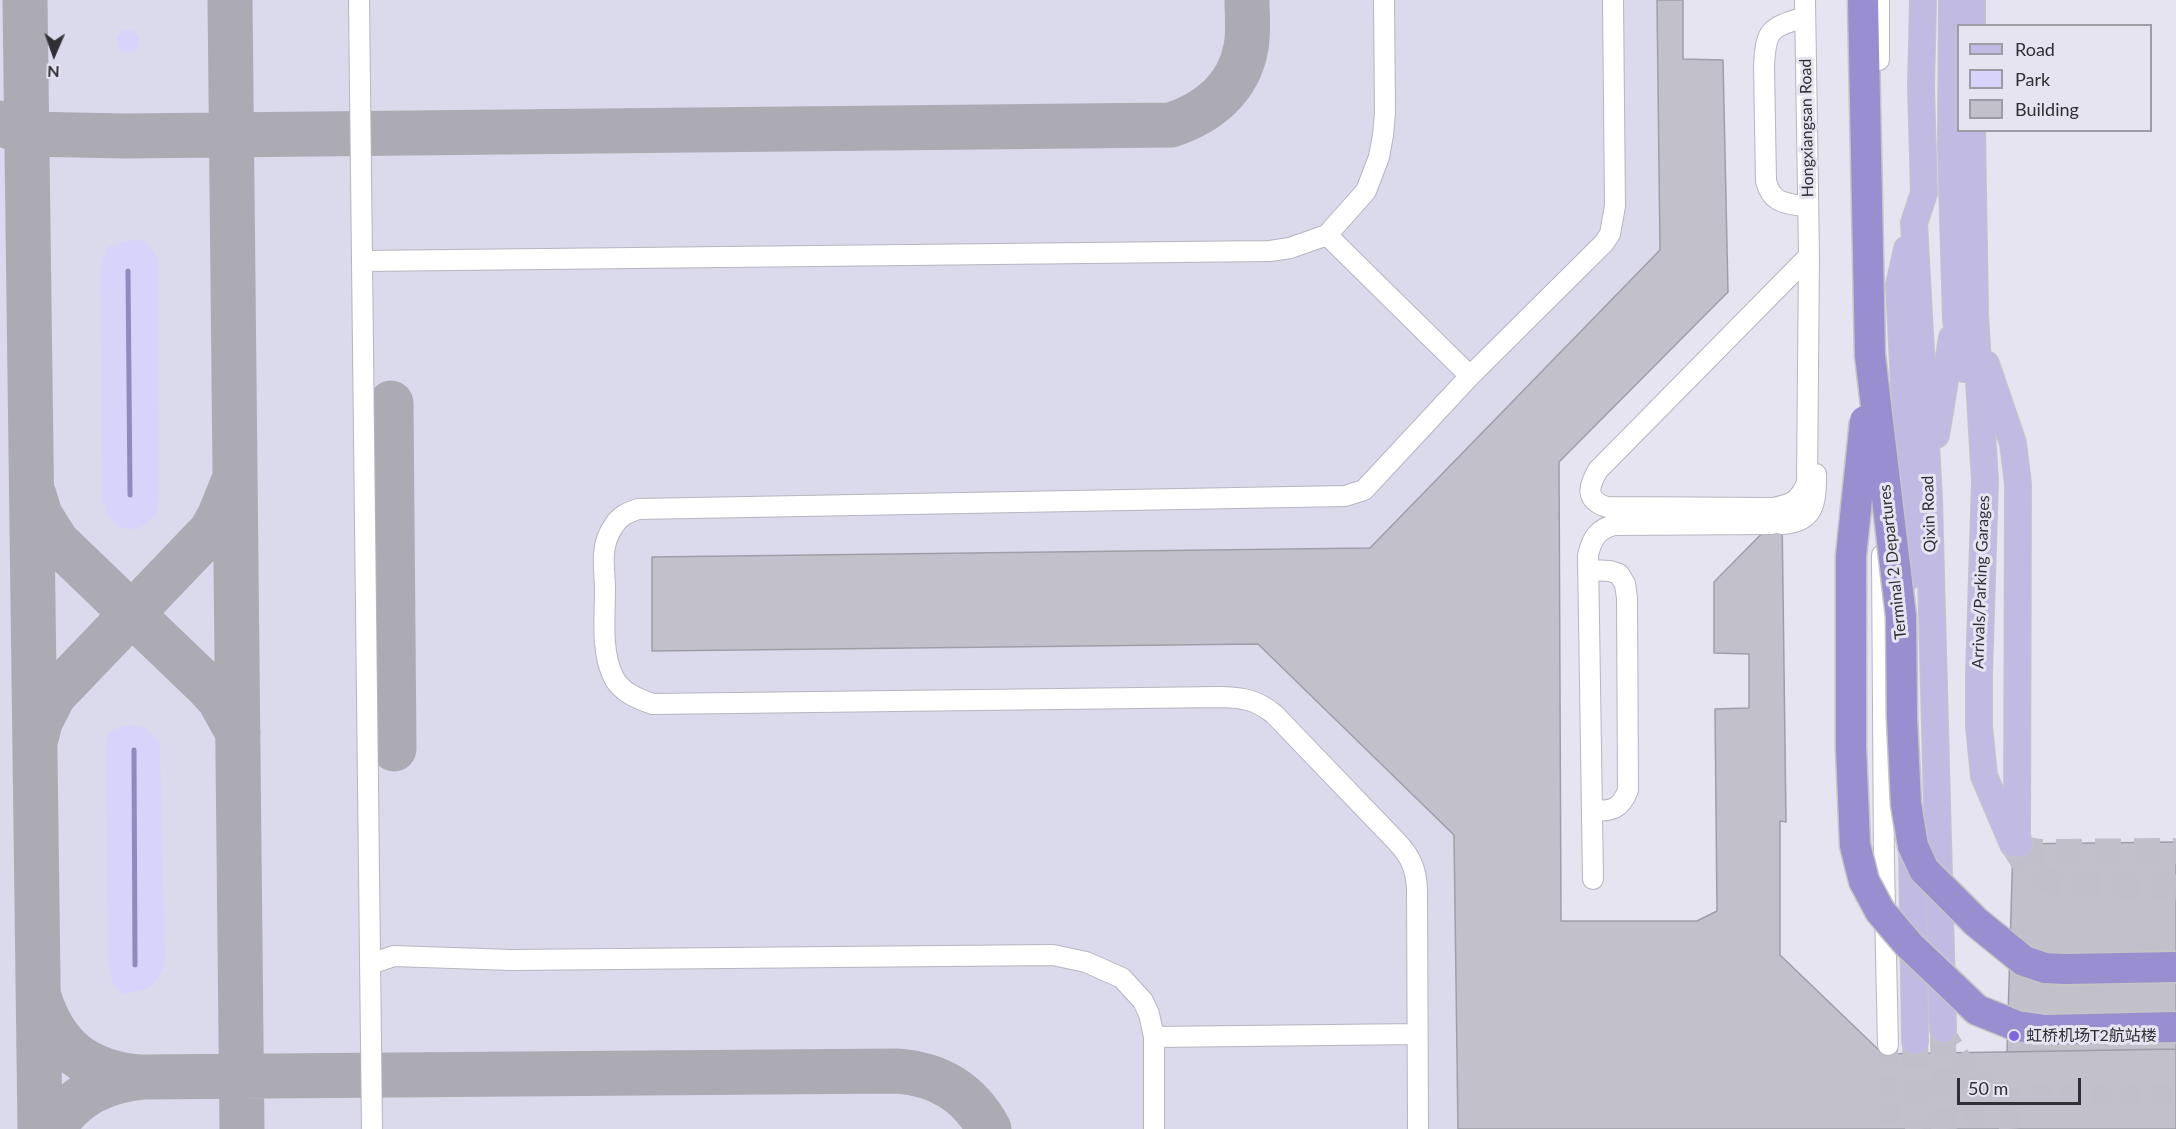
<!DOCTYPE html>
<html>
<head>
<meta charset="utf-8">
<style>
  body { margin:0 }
  #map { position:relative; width:2176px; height:1129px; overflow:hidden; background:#e5e4f0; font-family:Lato,sans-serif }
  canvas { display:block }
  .legend { position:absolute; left:1957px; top:24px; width:195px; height:108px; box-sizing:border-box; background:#e5e4f0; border:2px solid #9d9ca5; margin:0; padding:8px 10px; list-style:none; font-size:18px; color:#302f34 }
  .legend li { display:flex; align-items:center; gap:12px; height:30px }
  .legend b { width:30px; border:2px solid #9d9ca5 }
  .north { position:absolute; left:24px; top:24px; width:60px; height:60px; -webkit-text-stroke:4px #e5e4f0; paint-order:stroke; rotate:182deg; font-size:16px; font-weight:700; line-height:24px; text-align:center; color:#302f34 }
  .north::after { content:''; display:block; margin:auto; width:21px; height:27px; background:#302f34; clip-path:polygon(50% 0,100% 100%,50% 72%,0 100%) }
  .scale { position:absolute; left:1957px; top:1078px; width:124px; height:27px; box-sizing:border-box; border:3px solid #302f34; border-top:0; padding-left:8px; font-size:18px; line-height:21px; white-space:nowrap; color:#302f34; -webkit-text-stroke:4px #e5e4f0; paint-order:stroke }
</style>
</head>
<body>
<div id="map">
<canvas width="2176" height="1129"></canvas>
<ul class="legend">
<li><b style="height:8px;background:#c1bbe3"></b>Road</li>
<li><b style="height:16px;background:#d8d3fa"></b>Park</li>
<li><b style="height:16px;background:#c2c1cb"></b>Building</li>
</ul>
<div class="north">N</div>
<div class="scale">50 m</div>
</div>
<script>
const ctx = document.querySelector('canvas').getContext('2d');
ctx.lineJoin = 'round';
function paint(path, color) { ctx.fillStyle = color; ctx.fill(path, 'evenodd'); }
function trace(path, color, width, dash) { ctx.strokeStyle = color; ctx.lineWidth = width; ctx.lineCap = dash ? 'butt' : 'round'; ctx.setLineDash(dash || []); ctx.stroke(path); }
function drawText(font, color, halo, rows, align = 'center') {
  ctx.font = font + ' Lato,"Noto Sans SC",sans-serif'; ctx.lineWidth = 6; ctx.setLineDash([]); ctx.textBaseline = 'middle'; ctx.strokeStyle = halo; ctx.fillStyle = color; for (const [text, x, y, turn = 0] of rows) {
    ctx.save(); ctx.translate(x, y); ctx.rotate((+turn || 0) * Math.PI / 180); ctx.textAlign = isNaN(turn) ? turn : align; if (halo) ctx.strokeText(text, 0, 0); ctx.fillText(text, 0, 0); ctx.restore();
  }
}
paint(new Path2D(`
  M0 0H1683V59L1728 292 1559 462 1561 921H1697L1717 911 1715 709 1749 708V654L1714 653V582L1782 513 1786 822H1780V955L1883 1054 2176 1049V1129H0Z`), '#dbd9ec');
paint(new Path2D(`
  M117 41a11 11 0 1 1 22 0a11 11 0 1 1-22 0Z
  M134 239 148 243 158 260 159 497 156 516 138 529 121 528 109 517 102 499 100 268 108 247Z
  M127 725 146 727 160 744 165 962C156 987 150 990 124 994L113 984 108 961 106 751 108 732Z`), '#d8d3fa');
trace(new Path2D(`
  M128 271 130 495
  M134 750 135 965`), '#918abd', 5);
trace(new Path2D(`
  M25 0 40 1129
  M230 0 242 1129
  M0 123 27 134 125 136 1171 125C1208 113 1239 88 1246 47 1249 32 1247 15 1247 0
  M391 403 394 749
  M34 495 40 515 57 542 206 685 219 699 238 733
  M37 735 40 722 54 695 211 531 219 517 232 485
  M39 997C55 1048 86 1072 139 1077
  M53 1129C74 1095 104 1081 142 1077L897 1071C938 1074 969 1092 989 1129`), '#acabb4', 45);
const building = new Path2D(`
  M1657 0H1683V59L1723 60 1728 292 1559 462 1561 921H1697L1717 911 1715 709 1749 708V654L1714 653V582L1782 513 1786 822 1780 821V955L1883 1054 2176 1049V1129H1458L1454 835 1258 644 652 651V557L1370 548 1660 250Z
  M2176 842V1049L2007 1052 2013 844Z`);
paint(building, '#c2c1cb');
trace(building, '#9f9ea8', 1.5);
trace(new Path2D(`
  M1943 1029 1972 1076 2009 1097 2038 1095H2176
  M1888 1045 1890 1129
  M1972 1076 1973 1129
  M2009 1129C2008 1115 2013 1106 2023 1097`), '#c1c0ca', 20, [20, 10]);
trace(new Path2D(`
  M2013 844C2027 870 2037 880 2067 885L2176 887
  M2019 844 2028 850 2040 852 2176 851
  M1943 1029 1944 1129
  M1915 1041 1918 1129`), '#c1c0ca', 26, [26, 13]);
const minor = new Path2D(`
  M359 0 372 1129
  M1805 0 1809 256 1807 483C1798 502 1793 504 1773 508L1607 507C1585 500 1588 487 1598 470L1809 256
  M1805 17C1770 28 1766 28 1764 66L1766 181C1772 205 1787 203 1808 207
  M1879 60V0
  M1327 235 1470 376
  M362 261 1270 251 1290 248 1327 235 1366 191 1379 157 1383 135 1385 113 1384 0
  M1782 524C1815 522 1816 502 1816 474
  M1882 555 1884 864 1888 1045
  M1589 570 1610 571 1619 574 1625 584 1627 598 1628 790C1621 809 1611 812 1592 810
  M1593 879 1588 555C1592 538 1598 529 1614 525L1772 524
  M370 964 394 956 511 960 1053 955 1086 962 1122 978 1143 1001 1149 1014 1154 1037V1129
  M1154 1037 1417 1034
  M1418 1129 1417 889C1416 869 1411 857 1397 842L1274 714C1255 699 1244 698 1221 697L653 704C638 699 620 692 613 676 601 651 605 617 605 590 605 578 603 565 604 553 605 544 608 534 613 527 619 516 627 513 638 509L1345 496 1364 490 1470 376 1604 243 1610 234 1615 206 1613 0`);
const major = new Path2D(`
  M1923 0 1921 87 1924 193 1914 223 1929 499 1943 1029
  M1952 0 1951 146 1956 320 1964 369
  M1972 0V26
  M1972 130 1975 314 1985 481 1979 674V726L1984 776 2013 844
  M1907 249 1899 285 1906 423 1908 577
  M1986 364 2013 443 2018 484 2017 835 2019 844
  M1936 435 1952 338
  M1912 845 1915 1041`);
const highway = new Path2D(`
  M1863 0 1870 355
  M2017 1026 2045 1030 2176 1027`);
trace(minor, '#b6b5c0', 22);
trace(major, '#c5c5c6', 28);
trace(highway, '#c5c5c6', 33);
trace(minor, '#fff', 20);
trace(major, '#c1bbe3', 26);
trace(highway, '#988ed0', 30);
const highwayBridge = new Path2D(`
  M1870 355 1901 616 1902 718 1906 804 1913 846 1924 870 1976 922 2024 961 2045 968 2065 969 2176 967
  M1865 421 1851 556V748L1855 845 1864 881 1880 911 1909 945 1977 1010 2017 1026`);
trace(highwayBridge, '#c5c5c6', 33, []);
trace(highwayBridge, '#988ed0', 30);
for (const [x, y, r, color] of [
  [2014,1036,6,"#8164df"]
]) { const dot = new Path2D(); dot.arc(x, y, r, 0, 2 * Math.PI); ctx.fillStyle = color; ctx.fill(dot); trace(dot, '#e5e4f0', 2); }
drawText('16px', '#302f34', '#e5e4f0', [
  ["Hongxiangsan Road",1807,128,-91],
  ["Qixin Road",1929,514,-92],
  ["Terminal 2 Departures",1893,562,-96],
  ["Arrivals/Parking Garages",1981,582,-88]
]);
drawText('16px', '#302f34', '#e5e4f0', [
  ["虹桥机场T2航站楼",2026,1036]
], 'left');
</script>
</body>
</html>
